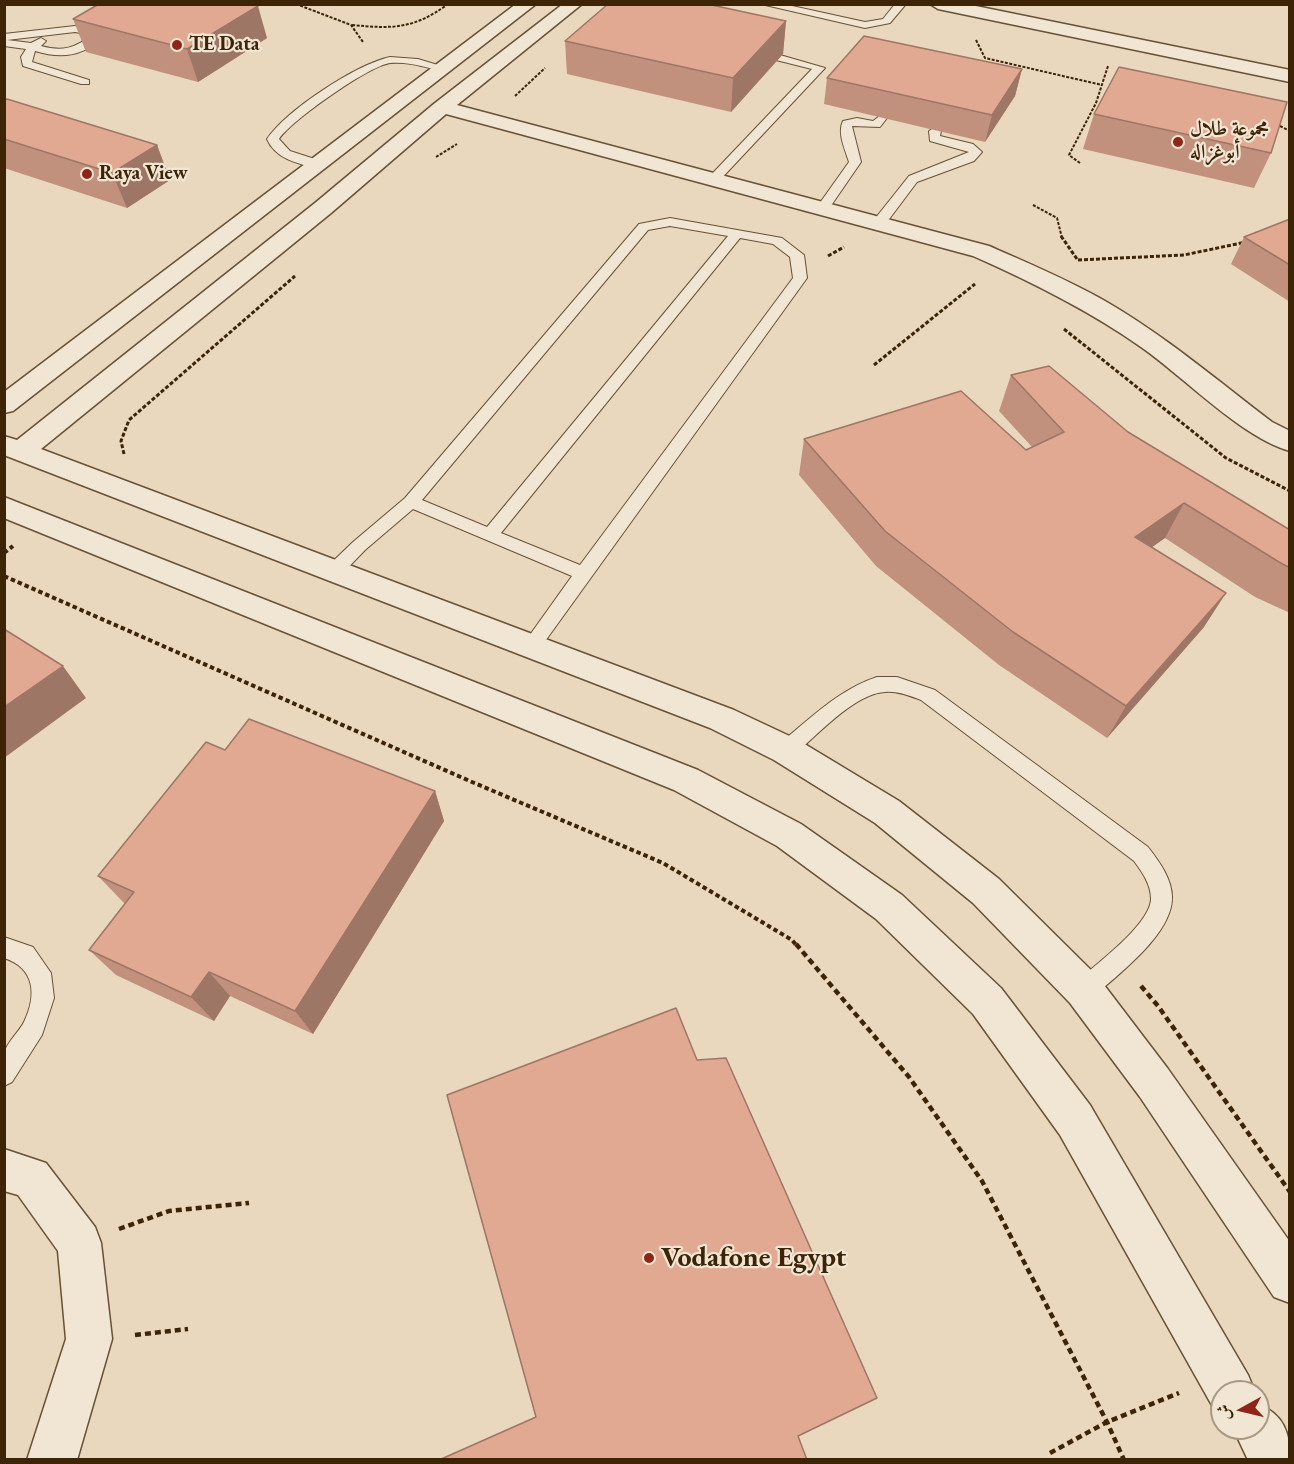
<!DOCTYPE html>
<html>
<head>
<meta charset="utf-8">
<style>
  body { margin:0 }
  #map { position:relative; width:1294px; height:1464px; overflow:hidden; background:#e9d8bd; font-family:"EB Garamond",Amiri,serif }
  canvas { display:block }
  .frame { position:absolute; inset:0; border:6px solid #3d2406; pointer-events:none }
  .north { position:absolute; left:1210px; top:1380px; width:60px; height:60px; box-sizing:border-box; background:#f1e6d4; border:2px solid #a99882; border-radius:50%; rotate:262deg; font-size:16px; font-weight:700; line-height:24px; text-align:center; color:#3d2406 }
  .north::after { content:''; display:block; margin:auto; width:21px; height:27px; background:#8f2418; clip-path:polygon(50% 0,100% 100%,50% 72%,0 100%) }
</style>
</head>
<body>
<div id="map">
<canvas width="1294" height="1464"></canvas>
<div class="frame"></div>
<div class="north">ش</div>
</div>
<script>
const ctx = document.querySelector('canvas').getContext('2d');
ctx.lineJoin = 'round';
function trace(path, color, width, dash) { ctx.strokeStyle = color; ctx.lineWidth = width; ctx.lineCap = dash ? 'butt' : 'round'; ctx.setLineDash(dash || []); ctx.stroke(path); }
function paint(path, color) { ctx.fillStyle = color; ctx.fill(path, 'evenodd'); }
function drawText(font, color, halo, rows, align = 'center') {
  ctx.font = font + ' "EB Garamond",Amiri,serif'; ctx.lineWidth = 4.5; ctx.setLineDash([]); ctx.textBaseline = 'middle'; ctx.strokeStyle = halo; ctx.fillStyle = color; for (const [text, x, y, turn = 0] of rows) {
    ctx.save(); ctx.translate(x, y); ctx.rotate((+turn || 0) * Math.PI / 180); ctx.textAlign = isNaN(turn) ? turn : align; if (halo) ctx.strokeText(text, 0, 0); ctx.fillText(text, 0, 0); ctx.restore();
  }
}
const lane = new Path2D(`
  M761 4H783L865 22 883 19 895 4H906L890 23 865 28Z
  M75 26 100 30 103 36C84 57 61 59 35 51L32 62 89 80V84H81L23 66 21 57 26 49 4 46V34ZM75 32 92 35C75 48 63 52 41 46L46 41 41 38 31 43 7 40Z
  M780 55 825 68 718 182H710L708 179 710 176 812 69 776 60V56Z
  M390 57 418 59 451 69 445 72C428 68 408 61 390 63 367 67 292 120 279 139L290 151 324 162V168L320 169C300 164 276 160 267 139 287 110 355 65 390 57Z
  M881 115 887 118 880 127 852 126 861 162 828 210H818L817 207 849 162C845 149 837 133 843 121L857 118 873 121Z
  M935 127 941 131 940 136 973 144 982 152 974 161 917 182 884 226H874L873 223 874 220 909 176 969 152 930 141 929 131Z
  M670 218 782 238 804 255 807 278 538 651 531 653 524 651 522 646 572 576 413 509 365 550 340 576 334 577 328 576 325 571 328 566 353 542 405 498 639 224ZM670 226 728 236 487 527 422 500 648 230ZM740 238 773 244 790 257 793 278 580 565 501 533Z
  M877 677H897L935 690 1148 847C1159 861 1172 879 1172 897 1173 934 1117 975 1092 998L1084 1001 1076 998 1073 990 1076 982C1095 965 1150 925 1151 899 1151 884 1142 872 1134 861L921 700C910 696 898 691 885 692 855 693 815 737 793 756L786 758 779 756 776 750 779 744C810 719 838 690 877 677Z
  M4 937 33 947 51 973 54 998 42 1035 12 1082 4 1086C4 1076 3 1063 4 1053 7 1042 19 1032 24 1022 37 995 35 968 4 958Z`);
const street = new Path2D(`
  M516 4H536L13 411 4 413V392Z
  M563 4H582L457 105 989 246C1028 263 1068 280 1105 301 1164 335 1218 381 1272 422L1290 431V451C1242 438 1183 376 1141 347 1088 310 1032 282 973 256L446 114 331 213 41 449 734 710 798 740 899 801 999 879 1098 977 1168 1069 1290 1242V1303L1274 1297 1140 1097 1070 1003 973 903 875 823 774 760 710 728 4 455V436L17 440 315 203 435 103Z
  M930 4H966L1290 70V82L938 9Z
  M4 497 698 770 801 824 902 895 1001 988 1090 1105 1248 1375 1255 1392H1222V1412L1214 1409 1060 1135 973 1014 876 919 777 846 674 790 4 518Z
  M4 1149 46 1163 95 1227 101 1243 112 1339 77 1460H27L66 1339 58 1251 18 1195 4 1191Z
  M1258 1404C1284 1415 1290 1432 1290 1460H1248L1233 1428H1258Z`);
trace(lane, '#685134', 2);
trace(street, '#685134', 3);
trace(new Path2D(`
  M296 4 351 25 363 42
  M352 25C393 29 414 29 448 4
  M976 40 985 58 1102 85
  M515 96 545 68
  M1276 124 1290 131
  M436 157 457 144
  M1080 163 1069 155 1096 103 1108 66
  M1033 205 1057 218 1062 238`), '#3d2406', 2, [3, 1.5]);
trace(new Path2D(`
  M1061 236 1077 259
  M828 256 844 247
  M1078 260 1184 255 1246 242
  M1064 329 1226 458 1290 491
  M874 365 975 284
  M124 454 121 441 129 420 295 276`), '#3d2406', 3, [4, 2]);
trace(new Path2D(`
  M4 553 13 546
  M4 576 472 782 663 863 792 940 797 946`), '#3d2406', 4, [4.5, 3]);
trace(new Path2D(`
  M796 944 909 1077 982 1181 1107 1422 1124 1460
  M1141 986 1158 1006 1290 1192
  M119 1229 169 1211 249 1203
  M135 1335 188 1329
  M1050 1453 1107 1422 1179 1393`), '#3d2406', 4.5, [6, 4]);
paint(lane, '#f1e6d4');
paint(street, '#f1e6d4');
paint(new Path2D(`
  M73 19 267 38 198 82 86 52Z
  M786 21 783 54 731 112 567 74 565 41Z
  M1022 69 1015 96 985 142 824 104 827 78Z
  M4 100 157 145 170 180 127 208 4 168Z
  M1094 114 1271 153 1254 188 1083 149Z
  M1290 219V302L1231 264 1244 237Z
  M1011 375 1128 432 1290 530V613L1255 597 1165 538 1151 547 1204 627 1107 738 999 665 876 566 799 475 804 439 1026 450 1032 447 999 411Z
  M225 750 435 791 444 821 313 1034 230 996 214 1021 116 975 89 950 125 904 98 876Z`), '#c2917e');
paint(new Path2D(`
  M258 6 267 38 198 82 187 49Z
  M786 21 783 54 731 112 733 78Z
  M1022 69 1015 96 985 142 992 115Z
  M157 145 170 180 127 208 112 173Z
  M1184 503 1165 538 1117 572 1135 537Z
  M1226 593 1204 627 1107 738 1126 706Z
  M63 666 86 698 4 758V707Z
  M435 791 444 821 313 1034 295 1011Z
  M209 972 230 996 214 1021 191 997Z`), '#9e7666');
const building = new Path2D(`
  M99 4H254L258 6 187 49 73 19Z
  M608 4H707L786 21 733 78 565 41Z
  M864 36 1022 69 992 115 827 78Z
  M1119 67 1287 102 1271 153 1094 114Z
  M7 99 157 145 112 173 4 139V100Z
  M1290 219V265L1244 237Z
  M1049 366 1128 432 1290 530V568L1279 562 1184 503 1135 537 1226 593 1126 706 1013 632 885 531 804 439 961 391 1026 450 1064 432 1011 375Z
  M4 629 63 666 4 707Z
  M249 719 435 791 295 1011 209 972 191 997 89 950 134 892 98 876 206 742 225 750Z
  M676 1008 697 1060 726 1058 877 1398 798 1436 807 1460H439L536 1417 447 1095Z`);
paint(building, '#e1a992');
trace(building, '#9e7666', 1.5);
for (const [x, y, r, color] of [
  [177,45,6,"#8f2418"],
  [1178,142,6,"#8f2418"],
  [87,174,6,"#8f2418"],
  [649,1258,6,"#8f2418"]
]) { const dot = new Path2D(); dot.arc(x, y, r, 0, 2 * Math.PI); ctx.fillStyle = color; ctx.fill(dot); trace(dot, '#f1e6d4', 2); }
drawText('bold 20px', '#3d2406', '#f1e6d4', [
  ["TE Data",189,45],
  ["مجموعة طلال",1190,130],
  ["أبوغزاله",1190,153],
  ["Raya View",99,174]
], 'left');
drawText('bold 28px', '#3d2406', '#f1e6d4', [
  ["Vodafone Egypt",661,1258]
], 'left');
</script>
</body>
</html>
